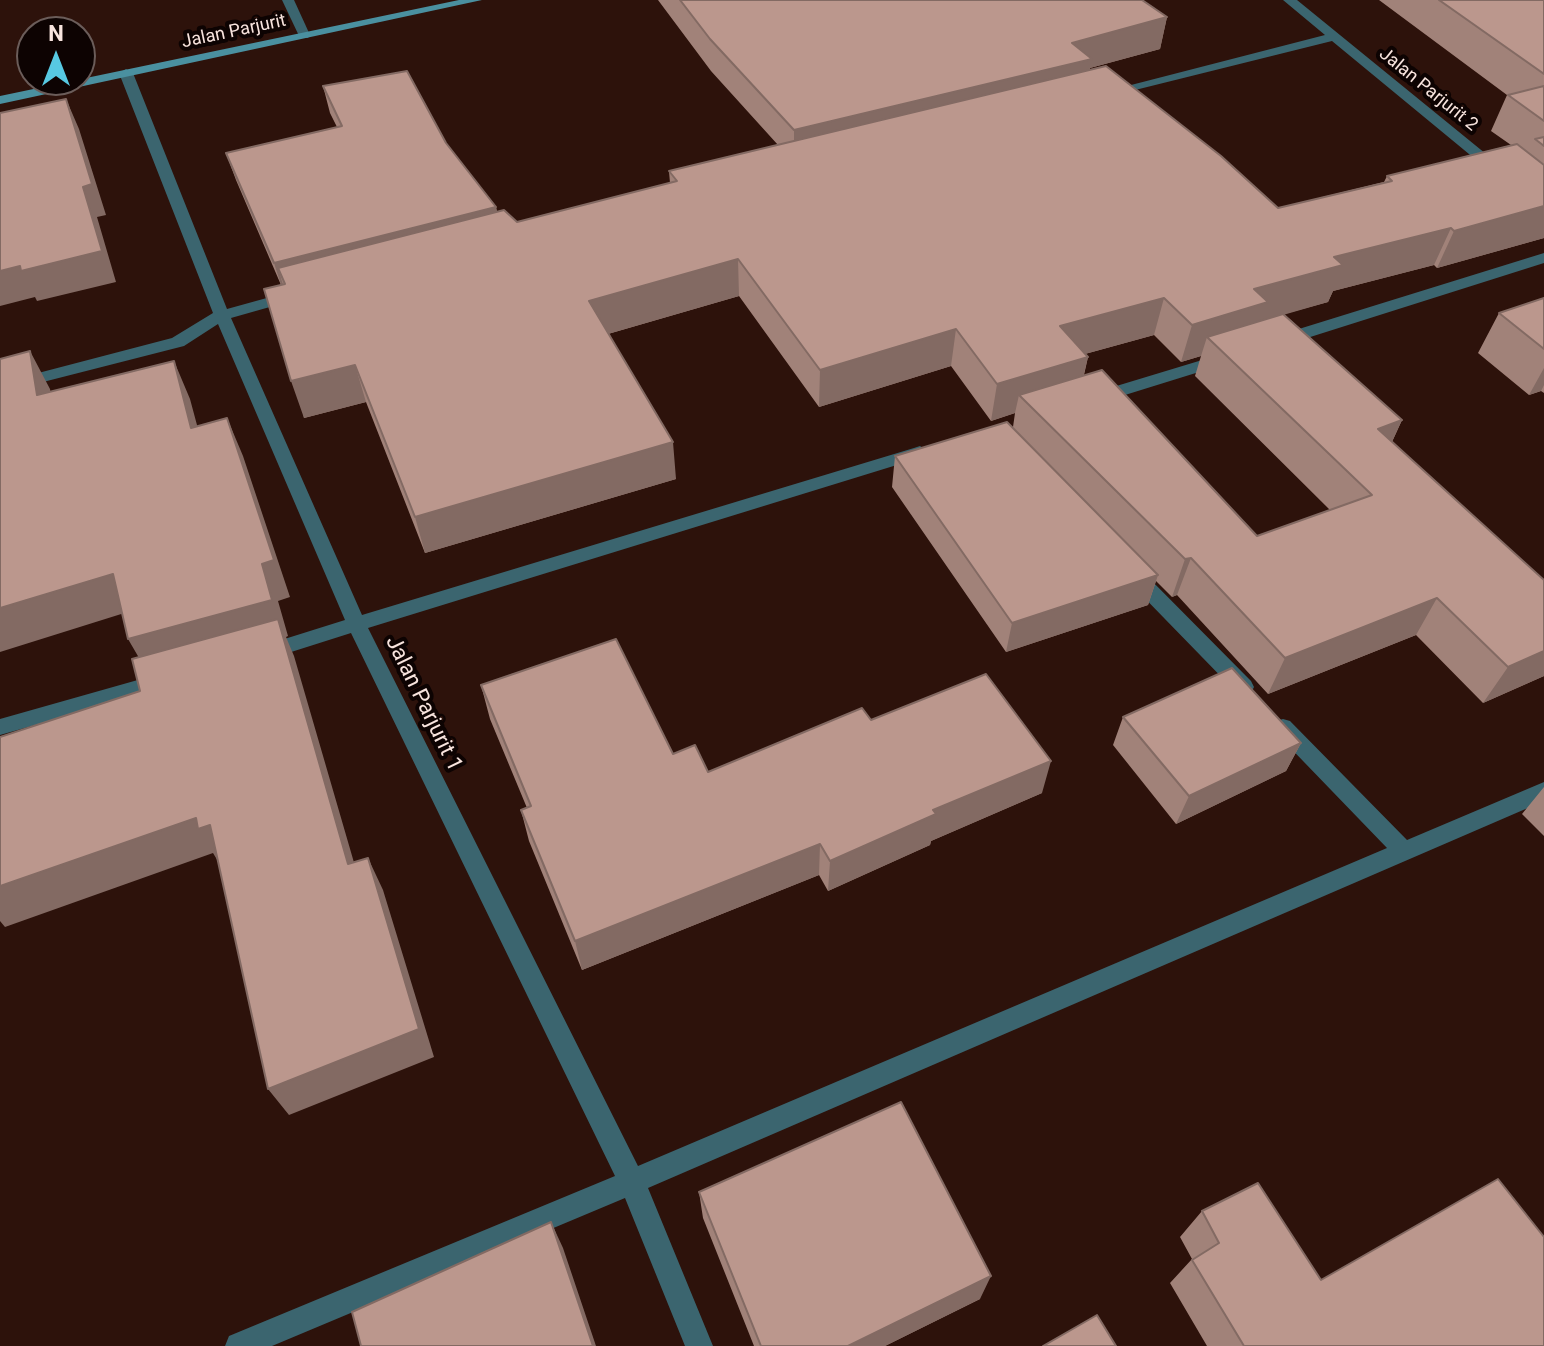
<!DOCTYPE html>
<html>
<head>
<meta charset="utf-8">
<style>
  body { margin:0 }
  #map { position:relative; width:1544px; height:1346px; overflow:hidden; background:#2d120b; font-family:Roboto,sans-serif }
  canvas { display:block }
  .north { position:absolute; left:16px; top:16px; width:80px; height:80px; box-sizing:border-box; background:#0d0302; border:2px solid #6b5d5a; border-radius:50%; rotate:0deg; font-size:22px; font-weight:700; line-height:32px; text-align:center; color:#f8e4de }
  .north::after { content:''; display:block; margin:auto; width:28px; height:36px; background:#57c9e2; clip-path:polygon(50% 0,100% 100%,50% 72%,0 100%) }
</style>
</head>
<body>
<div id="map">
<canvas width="1544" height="1346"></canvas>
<div class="north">N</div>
</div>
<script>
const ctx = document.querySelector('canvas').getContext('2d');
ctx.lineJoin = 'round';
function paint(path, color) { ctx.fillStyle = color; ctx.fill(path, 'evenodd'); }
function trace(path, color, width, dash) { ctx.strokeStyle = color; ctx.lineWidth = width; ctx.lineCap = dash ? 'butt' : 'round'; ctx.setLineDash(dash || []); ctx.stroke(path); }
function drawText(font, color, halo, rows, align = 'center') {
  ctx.font = font + ' Roboto,sans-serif'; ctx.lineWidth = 8; ctx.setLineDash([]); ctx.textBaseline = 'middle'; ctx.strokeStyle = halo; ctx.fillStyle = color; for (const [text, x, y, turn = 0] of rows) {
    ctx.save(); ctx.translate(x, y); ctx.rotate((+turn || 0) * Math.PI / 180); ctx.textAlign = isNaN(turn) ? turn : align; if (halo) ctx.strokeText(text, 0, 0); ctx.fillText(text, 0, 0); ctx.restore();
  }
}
paint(new Path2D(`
  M282 0H294L310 35 308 38H300Z`), '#3b656f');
paint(new Path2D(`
  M1283 0H1297L1502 167V173H1492L1332 41 1107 97 1100 93 1325 35Z
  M126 69 133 73 227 309 292 291 300 296 298 299 231 318 362 615 914 448 920 446 929 452 926 456 368 628 638 1166 1387 848 1276 733 1273 727 1276 721 1283 719 1290 721 1407 840 1544 782V801L648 1188 713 1346H685L625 1198 272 1346H225L229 1336 615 1176 351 633 266 660 259 657 256 652 259 647 345 620 218 324 184 346 0 393V383L172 338 213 313 119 73Z
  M1544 253V263L1285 345 1279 346 1271 341 1273 337Z
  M1222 354 1230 359 1228 363 1096 404 1088 398 1090 394Z
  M1135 569 1142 571 1251 681 1254 687 1251 693H1237L1128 581 1126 576 1128 571Z
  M166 672 173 674 176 680 173 686 0 735V719Z`), '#3b656f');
paint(new Path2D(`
  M459 0H482L0 104V96Z`), '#4a90a0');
paint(new Path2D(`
  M658 0H1142L1167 17 1160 49 1090 68V70L1278 208 1384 182 1387 176 1511 145 1491 131 1507 95 1379 0H1544V238L1437 268 1434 265 1333 291 1328 302 1284 314 1402 420 1392 442 1544 580V676L1483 703 1416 635 1268 694 1177 595 1172 597 1156 581 1148 605 1006 652 892 487 895 456 1013 427 1015 413 991 421 951 366 819 407 739 296 608 334 676 479 425 553 366 402 304 418 281 285 236 180 226 153 337 127 330 113 323 86 446 143 496 207 497 212 517 222 670 183 669 171 778 145 711 71ZM1154 335 1181 362 1201 356 1195 376 1330 510 1257 536 1084 375 1088 357 1085 354Z
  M1544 298V393L1541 391 1529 395 1478 353 1499 313Z
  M481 685 673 754 708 772 871 720 1042 793 931 841 930 845 828 891 819 875 582 970 529 841 521 810 527 808 490 719Z
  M1123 717 1301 743 1286 771 1176 824 1113 745Z
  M1544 787V836L1522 814Z
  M699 1192 980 1299 885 1346H754L703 1218Z
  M1202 1211 1321 1280 1544 1346H1207L1170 1283 1192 1259 1180 1237Z`), '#a18279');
paint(new Path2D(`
  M1167 17 1160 49 1090 68 1086 91 794 163V130L1072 43Z
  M66 99 79 129 106 215 97 217 116 282 37 301 35 297 0 306V271L83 187Z
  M1544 206V238L1437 268 1454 231Z
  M496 207 501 235 278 268 285 291H283L274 263Z
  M1451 228 1434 265 1333 291 1328 302 1207 337 1201 356 1181 362 1192 325 1254 289 1334 257Z
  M738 259 739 296 594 338 589 301Z
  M1164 298 1154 335 1052 363 1060 326Z
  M956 329 951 366 819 407 820 370Z
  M30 351 50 389 58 433 37 395Z
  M1088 357 1079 394 1019 395 1015 413 991 421 997 384Z
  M174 361 190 399 208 466 191 428Z
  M355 365 366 402 304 418 291 381Z
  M1544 368V385L1541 391 1529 395Z
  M227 418 243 456 290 597 278 601 288 636 286 637 294 656 364 897 149 675 128 639 262 564Z
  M1402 420 1384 459 1378 429Z
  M673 442 676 479 425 553 415 517Z
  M1191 558 1177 595 1172 597 1185 559Z
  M113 574 134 610 0 652V608Z
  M1158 575 1148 605 1006 652 1012 623Z
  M1437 598 1416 635 1268 694 1285 658Z
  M1544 651V676L1483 703 1508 667Z
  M1301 743 1286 771 1176 824 1189 796Z
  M1051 761 1042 793 931 841 930 845 828 891 830 861 933 810Z
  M196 818 210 825 219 863 213 853 5 927 0 921V886Z
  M820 844 819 875 582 970 575 941Z
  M368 858 383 890 434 1057 289 1115 268 1089Z
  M551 1222 563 1248 596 1346H593Z
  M991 1276 980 1299 885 1346H848Z`), '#836a63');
const building = new Path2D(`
  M680 0H1142L1167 17 1072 43 1092 59 794 130 710 39Z
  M1439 0H1544V74Z
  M1106 66 1221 156 1278 208 1392 181 1387 176 1517 144 1544 165V206L1454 231 1451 228 1334 257 1343 265 1254 289 1268 302 1192 325 1164 298 1060 326 1088 357 997 384 956 329 820 370 738 259 589 301 673 442 415 517 355 365 291 381 264 289 285 284 278 268 504 210 517 222 677 181 669 171Z
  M407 71 446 143 496 207 274 263 226 153 342 126 323 86Z
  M1544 86V121L1508 95Z
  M66 99 92 184 83 187 102 251 21 271 20 266 0 271V113Z
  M1544 137V146L1535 139Z
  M1544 298V349L1499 313Z
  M1283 314 1402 420 1378 429 1544 580V651L1508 667 1437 598 1285 658 1191 558 1185 559 1019 395 1102 370 1257 536 1372 495 1207 337Z
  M30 351 37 395 174 361 191 428 227 418 274 560 262 564 272 600 128 639 113 574 0 608V359Z
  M1007 422 1158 575 1012 623 895 456Z
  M278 619 348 864 368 858 419 1029 268 1089 210 825 198 829 196 818 0 886V737L140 691 132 659Z
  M616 639 673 754 695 745 708 772 862 708 871 720 986 674 1051 761 933 810 936 814 830 861 820 844 575 941 521 810 531 806 481 685Z
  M1232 668 1301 743 1189 796 1123 717Z
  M901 1102 991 1276 848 1346H761L699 1192Z
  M1498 1179 1544 1237V1346H1244L1192 1260 1219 1243 1202 1211 1258 1183 1321 1280Z
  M551 1222 593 1346H361L352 1312Z
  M1097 1315 1116 1346H1043Z`);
paint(building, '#bb978d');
trace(building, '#836a63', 2);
drawText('18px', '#f8e4de', '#0d0302', [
  ["Jalan Parjurit",234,32,-12],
  ["Jalan Parjurit 2",1428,90,39]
]);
drawText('22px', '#f8e4de', '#0d0302', [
  ["Jalan Parjurit 1",423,704,64]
]);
</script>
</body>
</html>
